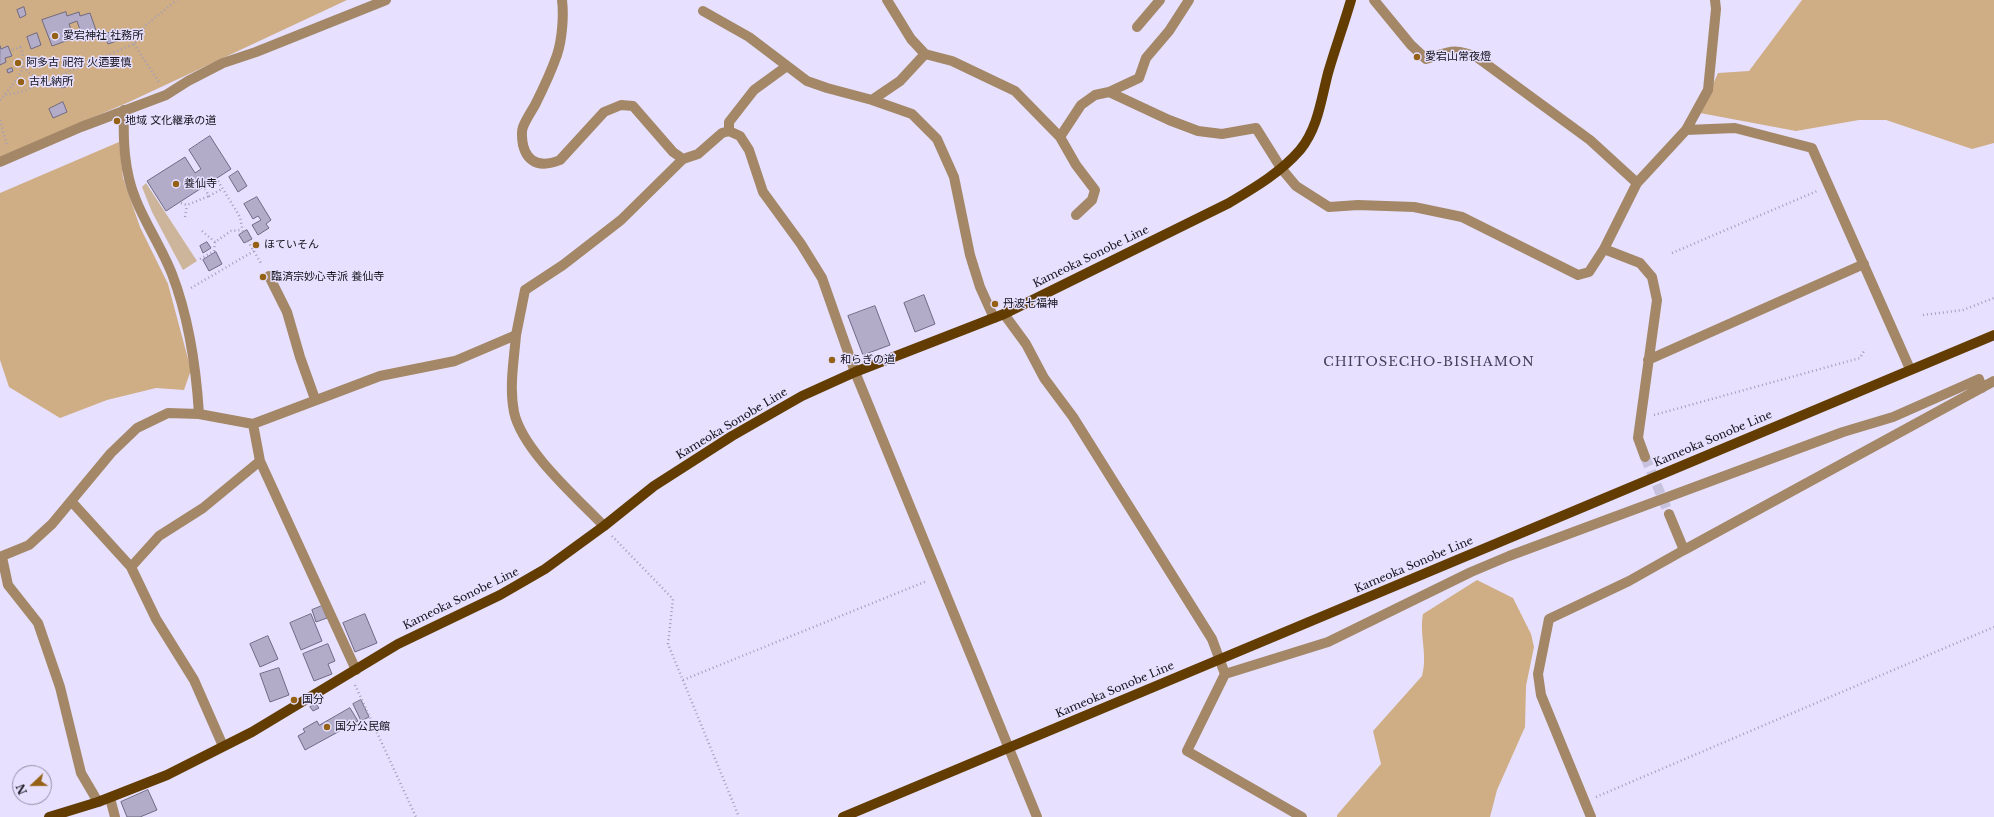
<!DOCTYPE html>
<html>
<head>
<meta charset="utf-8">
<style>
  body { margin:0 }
  #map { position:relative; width:1994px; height:817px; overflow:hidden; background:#e7e1ff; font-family:"Libre Baskerville",serif }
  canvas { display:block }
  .north { position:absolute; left:12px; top:765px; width:40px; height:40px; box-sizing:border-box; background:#e7e1ff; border:1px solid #928da3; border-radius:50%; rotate:248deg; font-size:11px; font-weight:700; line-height:16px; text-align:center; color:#12101a }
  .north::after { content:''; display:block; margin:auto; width:14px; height:18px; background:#956115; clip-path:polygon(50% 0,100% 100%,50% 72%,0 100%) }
</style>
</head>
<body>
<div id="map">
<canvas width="1994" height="817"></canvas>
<div class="north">N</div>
</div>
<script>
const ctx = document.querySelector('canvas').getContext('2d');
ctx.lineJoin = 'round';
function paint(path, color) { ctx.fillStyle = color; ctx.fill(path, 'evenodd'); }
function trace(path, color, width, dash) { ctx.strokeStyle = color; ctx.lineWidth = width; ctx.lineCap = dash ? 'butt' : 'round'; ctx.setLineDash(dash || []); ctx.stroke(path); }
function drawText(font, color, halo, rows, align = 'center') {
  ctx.font = font + ' "Libre Baskerville","Noto Sans JP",serif'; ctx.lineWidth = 3; ctx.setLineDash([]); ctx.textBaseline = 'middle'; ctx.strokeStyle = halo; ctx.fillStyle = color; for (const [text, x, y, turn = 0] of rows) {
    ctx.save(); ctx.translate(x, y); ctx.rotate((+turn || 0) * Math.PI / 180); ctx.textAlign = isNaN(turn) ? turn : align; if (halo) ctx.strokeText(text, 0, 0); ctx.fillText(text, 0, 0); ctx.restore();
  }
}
paint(new Path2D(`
  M146 183 197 261 183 270 152 212 142 187Z`), '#cdb59b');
paint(new Path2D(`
  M0 0H347L129 102 0 157Z
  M1802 0H1994V143L1972 149 1886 120H1859L1796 131 1700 113 1718 73 1749 71Z
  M119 142 123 178 140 227 168 284 191 370 184 390 156 388 107 400 60 418 9 387 0 360V193Z
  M1477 580 1513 598 1531 634 1534 647 1526 686 1525 727 1497 790 1490 817H1337V815L1381 764 1373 731 1422 676C1428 655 1419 635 1423 614Z`), '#cfad85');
const building = new Path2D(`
  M24 7 26 15 20 18 17 10Z
  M66 12 67 16 79 12 80 16 90 13 98 36 84 41 77 21 69 24 74 38 52 46 42 20Z
  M115 30 119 40 108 44 104 35Z
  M37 33 41 45 31 49 27 37Z
  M0 46 1 49 8 46 12 56 5 58 6 62 0 65Z
  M12 68 13 71 8 73 7 70Z
  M66 83 68 86 62 88 60 85Z
  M63 102 67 112 53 118 49 109Z
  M210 136 231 169 166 211 147 181 185 157 195 173 201 169 189 150Z
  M238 171 247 186 238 192 229 177Z
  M257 197 271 220 266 224 269 228 258 235 252 225 261 220 258 216 253 219 244 204Z
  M247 230 252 239 244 243 239 235Z
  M207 242 211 248 203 253 200 246Z
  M216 252 222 264 209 271 203 260Z
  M924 295 935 324 915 332 904 303Z
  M875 306 890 345 863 355 848 316Z
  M322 606 327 618 316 622 312 610Z
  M311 614 322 641 301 650 290 623Z
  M365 614 377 643 355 652 343 623Z
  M268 636 278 659 260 667 250 644Z
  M328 644 335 661 328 664 332 674 314 681 303 654Z
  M279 668 289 695 270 702 260 674Z
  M361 700 369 717 361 721 353 704Z
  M316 704 319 708 313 711 310 707Z
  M350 708 358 721 305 750 298 736 305 732 303 729 317 721 319 725Z
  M148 790 157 810 140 817H127L121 802Z`);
paint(building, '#b2acc8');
trace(building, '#6f6a83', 1);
trace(new Path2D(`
  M1645 457 1669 514`), '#c7c2dd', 10, [10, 5]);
trace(new Path2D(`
  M134 44 160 84
  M23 67 33 76 37 85
  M5 94C18 78 29 68 20 47L12 50
  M0 100 5 95 21 92 134 44 146 25 177 0
  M0 120 7 146
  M218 181 240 217 243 233
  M205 189 209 196 222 189
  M181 203 187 205 209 196
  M185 217 187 205
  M202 231 215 242
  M248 241 262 265
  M1672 253 1817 191
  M200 259 214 251 215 242 231 231 242 230
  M191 288 254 251
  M1923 315 1963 310 1994 298
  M1654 415 1860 358 1865 349
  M612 536 673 599 668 644 739 817
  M683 680 927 581
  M355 685 416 817
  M1596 797 1994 627`), '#a49fb7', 2.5, [1, 3]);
trace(new Path2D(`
  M516 335 525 290 563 265 621 220 683 159`), '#a38767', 10);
trace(new Path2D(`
  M562 0C564 16 562 40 557 55 551 72 543 89 535 105 531 112 526 119 523 127 521 132 522 139 523 145 528 165 543 167 560 160L604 112 621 105 633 106 673 152 683 159 698 154 722 133 729 131 740 136 749 150 763 192 801 244 822 278 855 372 1037 817
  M887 0 911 39 925 54 952 61 1015 91 1060 137 1076 165 1095 190 1092 200 1076 215
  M1374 0 1411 45 1426 59C1449 52 1454 47 1478 58L1590 140 1637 183
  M703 11 749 37 807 81 827 88 872 100 912 114 937 139 954 177 970 255 980 287 994 318
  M1137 27 1160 0
  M1109 92 1139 78 1146 58 1169 31 1189 0
  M872 100 900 81 925 54
  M124 110C123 140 124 172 136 200 146 225 162 248 172 274 189 318 196 366 199 414
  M1686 130 1735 128 1812 148 1910 369
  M729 131V122L754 90 787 66
  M1060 137 1081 105 1095 95 1109 92 1169 120 1198 131 1222 134 1256 128 1281 168 1296 186 1329 207 1358 205 1414 207 1462 217 1578 275 1589 272 1604 249 1637 183 1686 130 1708 90 1716 9 1715 0
  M0 162 81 127 166 95 188 81 223 63 256 52 386 0
  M1604 249 1640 263 1652 277 1657 300 1638 438 1645 457
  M269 276 287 312 300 357 315 399
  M1004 314 1026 344 1044 378 1073 417 1212 639 1225 674 1328 642 1471 572 1509 556 1843 432 1893 417 1979 379 1982 388
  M1648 360 1864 264
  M253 424 260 461 356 670
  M71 501 131 567 156 619 194 680 223 746
  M1684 550 1994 381
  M0 557 29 545 52 524 111 453 137 428 168 413 199 414 253 424 380 376 455 361 516 335C514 360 509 387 514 412 522 450 577 498 604 526
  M2 557 8 585 38 623 60 687 81 773 98 802
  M131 567 159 536 203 508 260 461
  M1225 674 1187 751 1302 817
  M110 798 115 817
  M1591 817 1541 695 1538 674 1549 619 1629 581 1684 550 1669 514`), '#a38767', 10);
trace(new Path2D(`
  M49 817 98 802 167 775 252 732 398 644 500 595 545 569 604 526 654 486 732 436 802 396 855 372 1004 314 1229 203C1254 188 1280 173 1300 150 1318 128 1321 100 1328 73 1335 49 1344 24 1351 0
  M843 817 1994 335`), '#623c00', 10);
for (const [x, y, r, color] of [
  [55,36,4,"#956115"],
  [1417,57,4,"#956115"],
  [18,63,4,"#956115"],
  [21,82,4,"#956115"],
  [117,121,4,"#956115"],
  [176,184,4,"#956115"],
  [256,245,4,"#956115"],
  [263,277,4,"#956115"],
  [995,304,4,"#956115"],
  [832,360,4,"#956115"],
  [294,700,4,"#956115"],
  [327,727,4,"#956115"]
]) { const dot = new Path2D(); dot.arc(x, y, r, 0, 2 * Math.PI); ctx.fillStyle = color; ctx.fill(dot); trace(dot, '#e7e1ff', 1.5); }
drawText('11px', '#12101a', '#e7e1ff', [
  ["愛宕神社 社務所",63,36],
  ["愛宕山常夜燈",1425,57],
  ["阿多古 祀符 火迺要慎",26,63],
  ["古札納所",29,82],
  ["地域 文化継承の道",125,121],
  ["養仙寺",184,184],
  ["ほていそん",264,245],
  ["臨済宗妙心寺派 養仙寺",271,277],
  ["丹波七福神",1003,304],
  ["和らぎの道",840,360],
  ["国分",302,700],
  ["国分公民館",335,727]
], 'left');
drawText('11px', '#12101a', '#e7e1ff', [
  ["Kameoka Sonobe Line",1091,257,-26],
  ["Kameoka Sonobe Line",732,424,-31],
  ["Kameoka Sonobe Line",1713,439,-23],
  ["Kameoka Sonobe Line",1414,565,-23],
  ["Kameoka Sonobe Line",461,599,-26],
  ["Kameoka Sonobe Line",1115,690,-23]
]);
ctx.letterSpacing = '1px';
drawText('13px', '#47425a', '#e7e1ff', [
  ["CHITOSECHO-BISHAMON",1429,362]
]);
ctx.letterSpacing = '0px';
</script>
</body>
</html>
